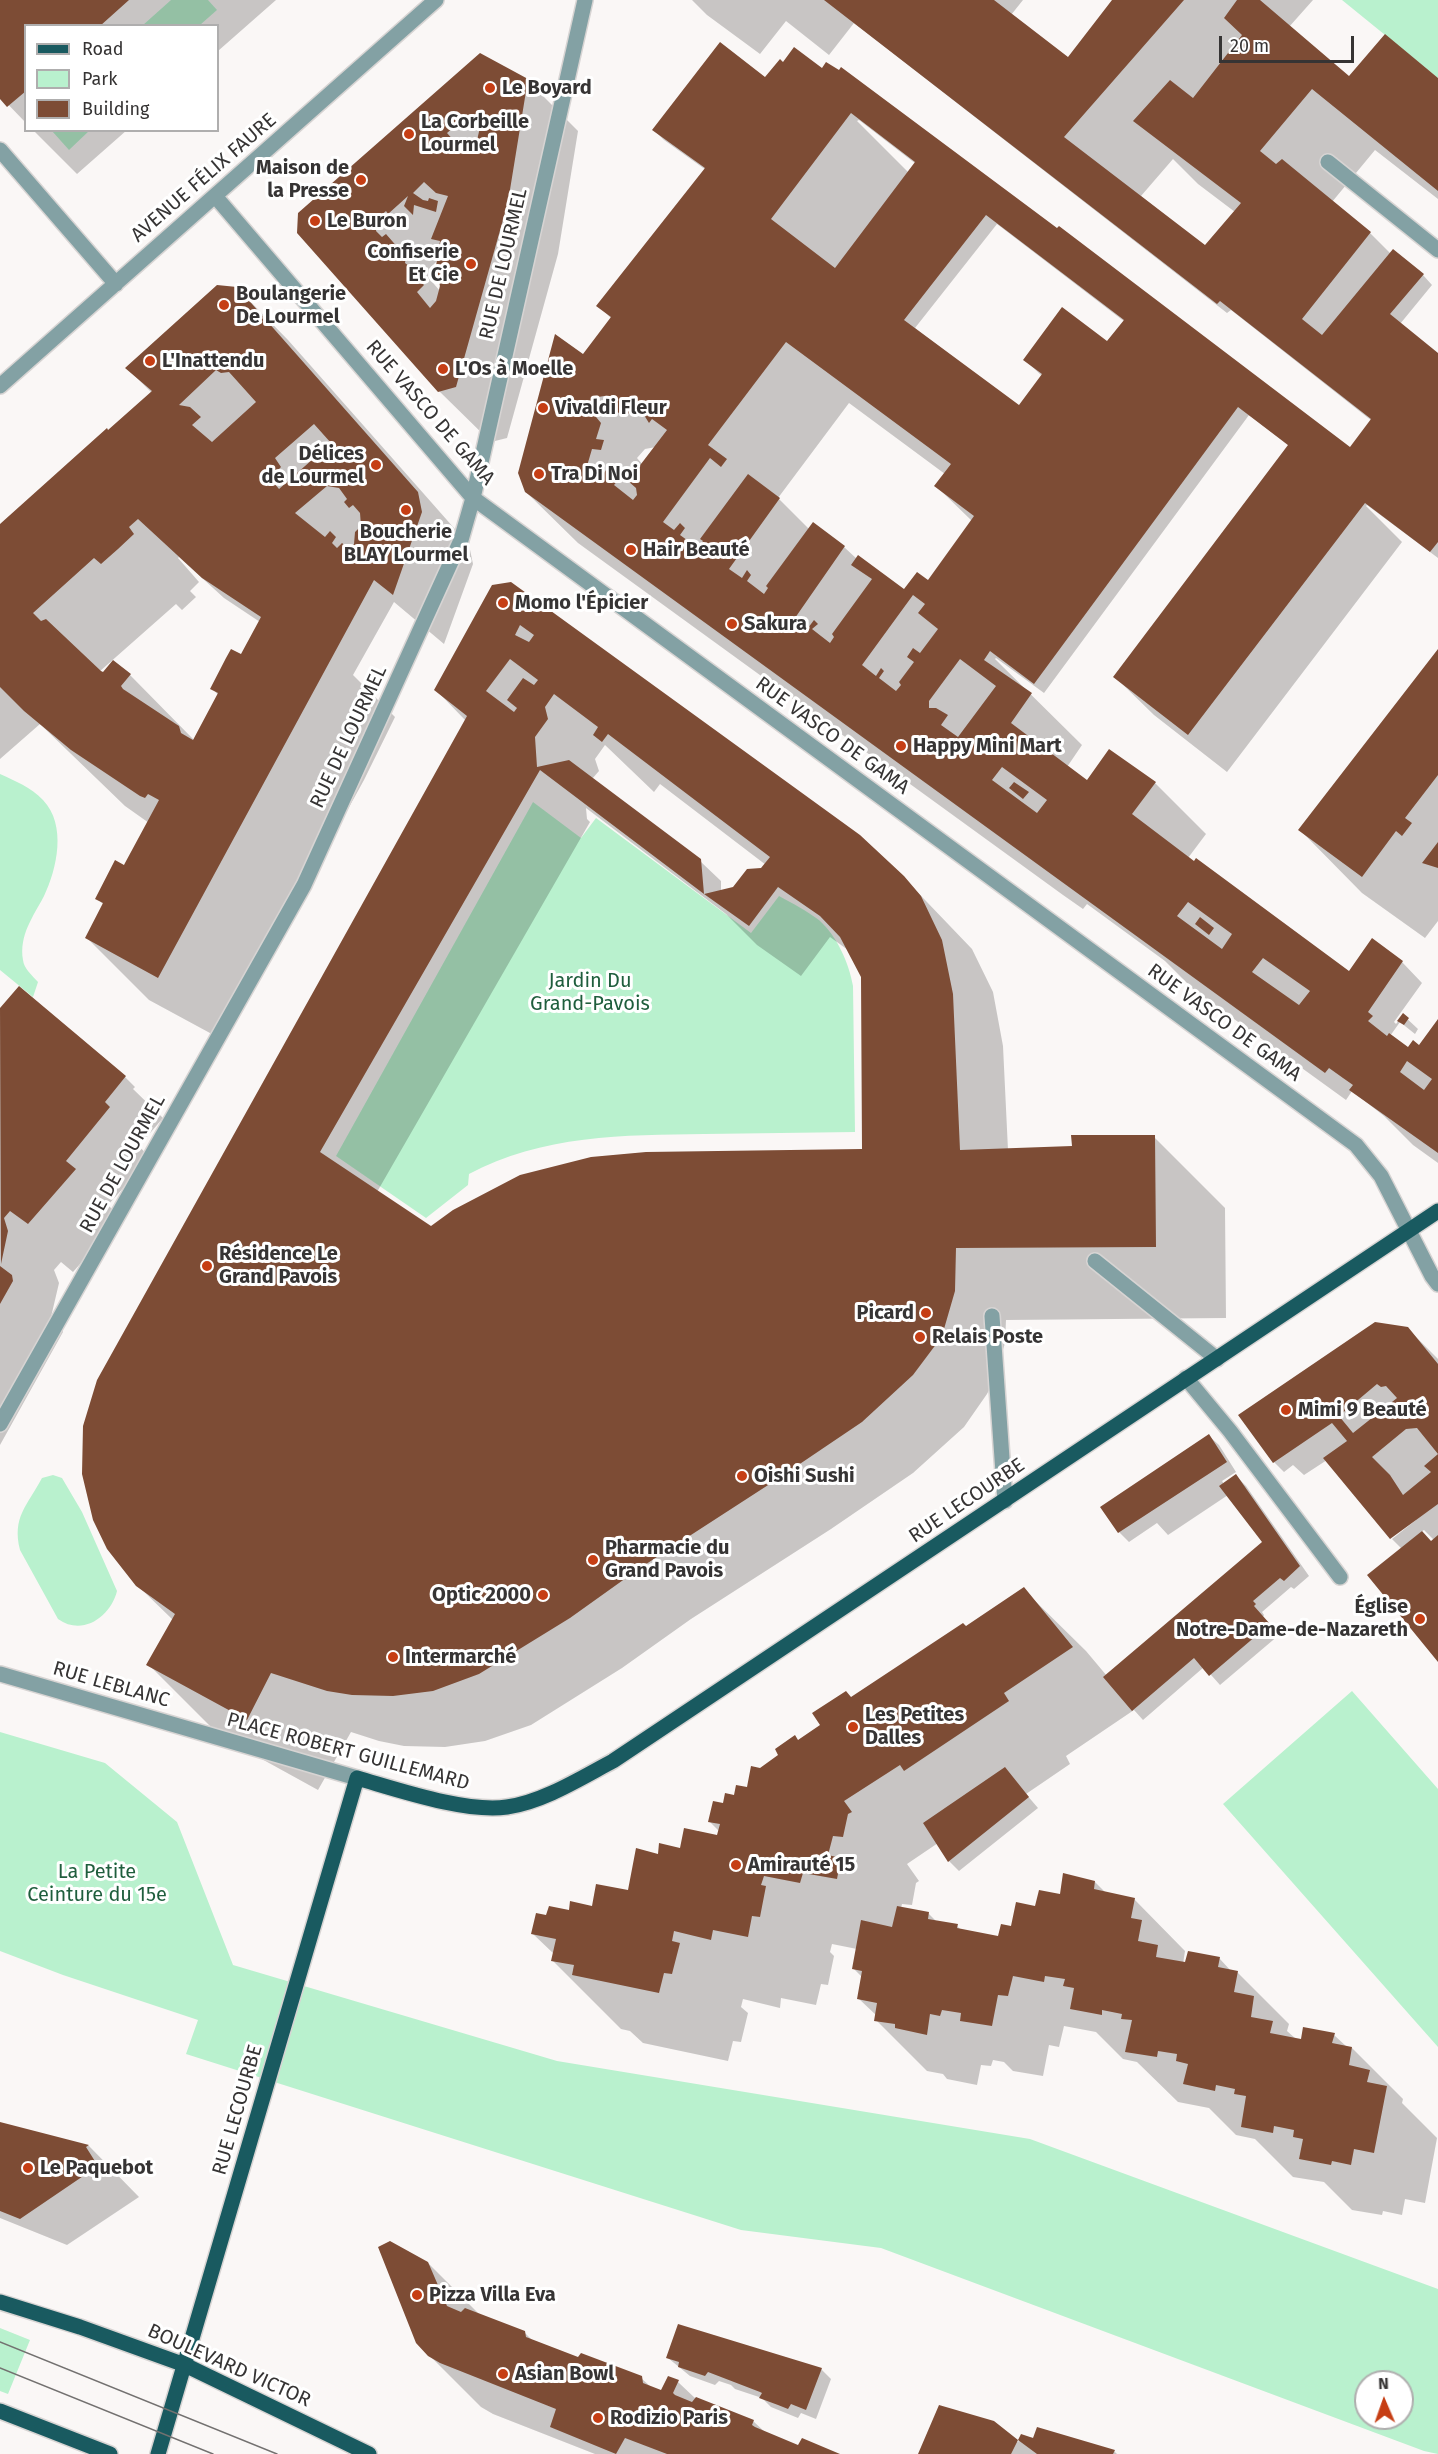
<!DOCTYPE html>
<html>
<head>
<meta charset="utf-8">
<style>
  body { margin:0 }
  #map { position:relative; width:1438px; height:2454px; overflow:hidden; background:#faf7f6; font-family:"Fira Sans",sans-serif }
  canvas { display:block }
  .legend { position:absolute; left:24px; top:24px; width:195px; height:108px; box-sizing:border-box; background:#fff; border:2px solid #afaeae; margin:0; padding:8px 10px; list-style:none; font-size:18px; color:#363434 }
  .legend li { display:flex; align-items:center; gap:12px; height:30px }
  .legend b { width:30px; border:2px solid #afaeae }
  .north { position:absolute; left:1354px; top:2370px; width:60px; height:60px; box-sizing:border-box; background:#fff; border:2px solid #afaeae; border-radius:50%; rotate:358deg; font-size:16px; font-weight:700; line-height:24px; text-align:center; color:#363434 }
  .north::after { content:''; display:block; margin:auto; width:21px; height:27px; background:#c63e14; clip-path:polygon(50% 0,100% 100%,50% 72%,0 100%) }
  .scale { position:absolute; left:1219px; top:36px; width:135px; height:27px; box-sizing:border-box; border:3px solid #363434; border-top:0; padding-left:8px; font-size:18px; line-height:21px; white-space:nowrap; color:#363434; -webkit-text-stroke:4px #fff; paint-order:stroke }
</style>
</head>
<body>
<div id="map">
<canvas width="1438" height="2454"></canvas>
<ul class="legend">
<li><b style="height:8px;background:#195a60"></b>Road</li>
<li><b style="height:16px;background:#b9f1ce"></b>Park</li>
<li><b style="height:16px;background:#7d4c35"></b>Building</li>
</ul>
<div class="north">N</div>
<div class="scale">20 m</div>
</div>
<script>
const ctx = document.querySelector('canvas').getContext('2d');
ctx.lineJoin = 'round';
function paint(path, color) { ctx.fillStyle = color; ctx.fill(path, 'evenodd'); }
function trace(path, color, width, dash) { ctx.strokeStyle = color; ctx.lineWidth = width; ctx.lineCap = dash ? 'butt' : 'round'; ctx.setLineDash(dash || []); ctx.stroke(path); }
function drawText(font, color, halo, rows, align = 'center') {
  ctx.font = font + ' "Fira Sans",sans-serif'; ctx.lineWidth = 6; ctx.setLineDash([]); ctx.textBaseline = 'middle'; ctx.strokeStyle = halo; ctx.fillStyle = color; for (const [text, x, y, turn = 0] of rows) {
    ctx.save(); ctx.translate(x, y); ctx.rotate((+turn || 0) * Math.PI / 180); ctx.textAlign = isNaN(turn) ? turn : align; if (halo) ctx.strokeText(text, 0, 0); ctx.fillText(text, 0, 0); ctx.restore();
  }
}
paint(new Path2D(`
  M171 0H208L217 10 200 25H143Z
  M1342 0H1438V78Z
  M52 131H89L69 150Z
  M0 774C15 781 31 787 43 800 67 825 57 869 44 896 33 917 19 935 23 960 24 969 32 975 38 982L33 997 0 970Z
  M533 802 581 838 596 818 751 933 779 896C792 903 807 911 819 920 837 936 849 963 853 986L855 1132C805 1133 755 1133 704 1134 625 1135 541 1135 469 1174L468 1185 426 1218 336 1156Z
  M53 1475 62 1478 82 1512 117 1591C111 1616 83 1637 58 1619L20 1550C12 1517 27 1506 42 1478Z
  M1352 1691 1438 1789V2047L1223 1804Z
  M0 1732 105 1763 177 1822 233 1965 557 2061 1030 2139 1438 2289V2454L1424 2451 881 2248 741 2230 186 2054 198 2020 63 1975 0 1951ZM1366 2382H1402V2418H1366Z
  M0 2328 30 2340 8 2394 0 2391Z`), '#b9f1ce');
paint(new Path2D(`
  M0 0H276L218 51V26H26V123L0 96Z
  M692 0H1023L1011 15 1069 59 1114 0H1313L1289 27 1349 78 1438 79V199L1375 150 1332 202 1370 233 1391 254 1423 275 1432 285 1400 324 1438 355V558L1367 505 1366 506 1402 542 1227 772 1154 715 1115 677 1289 446 1249 415 1044 693 996 658 995 659 1082 745 1067 767 1088 782 1155 783 1206 834 1188 858 1349 973 1402 962 1422 983 1394 1022 1396 1024 1403 1015 1418 1029 1415 1034 1400 1022 1390 1036 1408 1049 1419 1047 1438 1021V1163L1413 1145 1384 1116 1352 1091 1346 1100 1194 990 1165 961 1087 904 1083 909 1063 895 578 543 526 492 612 319 598 306 706 170 664 140 654 130 765 79 780 61 1350 449 1372 421 1231 310 1227 313 854 23 829 55 786 21 760 54 707 15ZM859 120 916 164 909 173 857 121ZM1173 159 1198 184 1235 212 1205 247 1141 196ZM997 224 1125 322 1108 343 1025 360 1042 376 1019 407 915 328ZM849 403 945 474 936 486 972 521 928 582 905 591 857 559 844 547 813 524 810 530 778 498ZM656 447 643 465 637 458 645 449Z
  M527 80 578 131 558 254 507 438 491 442 439 391 300 214ZM438 260 440 291 428 277 429 269Z
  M33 130H127L77 174Z
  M237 288 288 340 469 545 473 564 444 644 394 602 353 675 395 717 364 780 221 1039 149 1000 87 938 104 905 97 898 124 866 149 823 125 806 40 724 0 759V526L152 393 127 368ZM179 557 224 598 260 622 241 656 212 688 219 696 194 740 130 675 99 672 176 604 182 610 196 597 190 591 199 582 178 558Z
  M493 587 903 877 972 949 993 992 1003 1046 1008 1150 1073 1147 1154 1137 1225 1208 1226 1318 1006 1320 1005 1343 994 1380 987 1394 964 1427 913 1473 831 1529 691 1619 622 1668 531 1725 485 1741 445 1747 404 1746 379 1741 351 1732 318 1790 220 1736 148 1664 173 1620 137 1585 466 721 436 690ZM605 745 654 792 660 784 766 865 734 888 721 891V881L700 861 592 779 599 771 595 759ZM586 808 726 914 757 945 801 976 830 937 848 950 862 977 867 1152 431 1228 377 1192 590 822 587 819Z
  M1438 652V921L1425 938 1362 893 1300 830Z
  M19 988 125 1077 135 1087 133 1089 163 1118 139 1146 150 1158 108 1205 121 1218 73 1272 61 1262 54 1270 59 1283 51 1317 62 1328 63 1332 0 1445V1011Z
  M1408 1329 1438 1359V1660L1402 1549 1392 1539 1416 1520 1414 1518 1327 1460 1304 1475 1293 1465 1284 1472 1274 1462ZM1424 1530 1434 1540 1431 1542 1421 1532Z
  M1209 1436 1219 1445 1236 1472 1222 1481 1224 1484 1236 1476 1246 1486 1309 1576 1294 1589 1291 1587 1262 1612 1264 1615 1263 1617 1279 1635 1220 1685 1204 1667 1143 1720 1134 1710 1066 1756 1070 1764 1026 1794 1038 1808 959 1871 949 1861 938 1843 907 1864 919 1881 916 1883 912 1905 902 1904 901 1908 928 1913 937 1922 957 1926 961 1930 999 1938 1036 1908 1095 1882 1106 1893 1134 1899 1185 1951 1183 1964 1219 1958 1232 1972H1237L1289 2024 1287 2031 1296 2039 1302 2041 1334 2035 1347 2047 1352 2048 1403 2099 1402 2103 1437 2138 1425 2203 1405 2199 1402 2215 1383 2211 1382 2215 1352 2210 1324 2182 1293 2177 1255 2139 1236 2135 1209 2108 1178 2102 1137 2062 1123 2059 1096 2032 1064 2026 1059 2047 1049 2045 1043 2076 1013 2071 1004 2062 993 2060 991 2066 981 2065 977 2085 947 2079 943 2074 927 2071 876 2020 877 2016 858 1998 862 1977 853 1968 857 1949 832 1944 830 1952 834 1956 828 1985 821 1984 816 2005 781 1998 780 2008 743 1999 741 2007 748 2013 741 2042 733 2041 728 2061 643 2043 630 2031 621 2029 552 1960 554 1954 533 1934 548 1917 593 1907 629 1892 659 1856 719 1837 720 1832 709 1821 724 1805 748 1788 760 1770 823 1725 852 1698 966 1628 1023 1589 1086 1651 1107 1676 1264 1543 1228 1495 1168 1535 1157 1523 1129 1542 1119 1532Z
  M0 2123 89 2146 139 2197 67 2245 0 2218Z
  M428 2263 480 2315 524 2332 534 2342 578 2359 641 2378 652 2388 662 2392 678 2382 696 2399 753 2421 766 2433 799 2446 837 2454H595L493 2414 481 2407 429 2355Z
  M668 2358 821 2369 831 2379 816 2419 801 2413 798 2418 771 2407 762 2398 735 2389 731 2385 719 2381 715 2385 690 2376Z
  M993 2422 1018 2442 1022 2436 1114 2451 1117 2454H920Z`), '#0003');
paint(new Path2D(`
  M0 0H129L100 26H26V91L7 107 0 99Z
  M824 0H994L1068 57 1112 0H1184L1064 137 1205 245 1241 203 1133 121 1170 80 1193 98 1242 35 1224 18 1237 0H1260L1349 76 1385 34 1438 78V191L1312 89 1260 151 1276 164 1282 159 1371 232 1302 319 1322 335 1393 249 1424 274 1390 314 1438 353V542L1430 552 1365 503 1188 735 1113 677 1288 445 1238 407 1034 684 990 651 984 660 1032 693 1011 723 1087 780 1109 749 1156 782 1132 814 1194 861 1196 858 1349 971 1372 938 1403 961 1368 1012 1373 1016 1368 1021 1387 1036 1389 1033 1408 1047 1413 1040 1419 1045 1438 1019V1153L1349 1090 1353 1085 1343 1078 1329 1068 1325 1073 525 492 518 473 555 334 583 354 611 317 596 306 705 168 652 130 720 42 765 77 780 59 783 62 794 47 822 68 826 62 839 70 841 67 1057 228 1059 226 1350 447 1371 419 1220 301 1217 304ZM851 113 915 162 835 268 771 219ZM986 215 1124 320 1107 341 1062 307 1023 360 1042 374 1019 405 904 320ZM786 342 951 464 934 486 974 516 928 580 917 572 904 589 858 555 851 565 872 579 832 634 834 637 830 643 812 629 818 624 814 620 808 628 795 618 845 546 813 522 766 586 768 588 764 594 747 581 751 575 747 570 742 578 729 569 780 498 748 474 700 539 703 541 698 548 680 535 685 528 680 523 674 530 663 522 710 458 721 467 727 459 708 445ZM604 396 615 405 613 409 622 415 625 412 628 414 637 404 649 423 652 419 667 430 628 481 636 488 637 495 633 500 614 485 619 479 612 474 606 470 601 477 587 466 592 449 601 450 604 440 596 439 601 423 587 406 593 398ZM913 595 925 604 918 613 938 629 920 653 913 648 907 657 914 662 899 682 901 685 896 691 879 678 884 671 881 668 876 676 862 665ZM960 659 996 686 958 737 941 725 948 715 936 708H929V701ZM1002 767 1047 800 1037 813 992 780ZM1188 902 1232 934 1222 949 1177 916ZM1263 958 1310 991 1299 1005 1252 972ZM1407 1061 1432 1079 1424 1090 1400 1072Z
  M480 53 528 79 508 202 456 387 438 392 297 233 298 213ZM468 115 481 123 475 149 456 143 447 133ZM424 182 436 193 448 196 431 239 440 241 436 266 440 286 436 301 430 308 417 292 424 285 420 281 422 276 405 263 406 257 386 234 382 237 376 231 378 218 386 211 388 214 408 196 404 206 413 215 414 205 436 212 438 201 429 198 428 201 423 200 413 193Z
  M217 285 237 287 418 492 422 512 393 595 374 580 158 978 85 938 103 903 95 899 115 860 124 865 125 863 159 800 148 794 145 798 140 796 71 750 24 711 0 687V524L107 428 108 430 152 391 125 368ZM216 370 221 373 229 372 256 402 212 442 192 425 201 417 190 407 179 405ZM314 424 331 443 279 489 270 478 281 467 275 458ZM327 486 339 488 347 499 344 502 349 508 353 505 360 513 361 526 355 532 354 544 348 548 342 543 337 548 332 543 336 537 330 531 325 537 295 513ZM138 519 202 578 261 617 241 654 231 649 226 658 210 689 218 693 193 740 181 733 179 726 123 689 121 686 131 674 113 660 103 672 101 671 46 619 41 621 33 613 94 558 101 564 118 549 134 534 129 527Z
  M511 582 860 835 904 876 921 896 942 940 953 994 960 1150 1072 1146 1071 1135H1155L1156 1247 956 1248 955 1291 944 1329 937 1343 913 1375 862 1422 779 1478 640 1568 570 1618 479 1674 433 1691 393 1696 352 1695 327 1691 271 1673 247 1720 146 1665 175 1614 136 1586 107 1549 93 1520 82 1474 83 1426 97 1380 467 716 434 690 492 585ZM520 625 534 635 529 642 515 635ZM510 659 538 680 534 685 523 678 507 700 517 708 514 712 486 691ZM554 694 598 727 593 735 602 742 608 734 770 857 761 868 747 869 733 887 704 894 749 926 778 887 820 916 840 937 861 977 862 1149 646 1152 591 1157 520 1175 453 1210 431 1226 320 1152 540 770 704 894 701 859 569 760 537 767 535 737 548 719 545 707Z
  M1438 649V775L1405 818 1412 823 1402 836 1396 831 1362 877 1298 830Z
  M1014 782 1029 792 1023 799 1009 788Z
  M1438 842V868L1422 863Z
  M1200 917 1214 928 1209 935 1195 924Z
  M19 986 126 1076 105 1102 110 1107 66 1161 76 1169 28 1224 10 1211 4 1218 8 1231 1 1264 0 1008Z
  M1403 1013 1409 1018 1404 1025 1397 1021Z
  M0 1266 12 1275 13 1281 0 1304Z
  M1375 1322 1408 1327 1438 1364V1504L1390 1539 1323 1458 1347 1441 1332 1423 1273 1463 1238 1415ZM1377 1384 1381 1387 1386 1386 1397 1398 1353 1433 1339 1416ZM1417 1428 1438 1454 1424 1466 1431 1472 1403 1495 1390 1475 1372 1457 1406 1429Z
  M1209 1434 1227 1462 1118 1533 1100 1507Z
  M1236 1474 1300 1566 1284 1581 1280 1578 1253 1601 1256 1604 1254 1606 1270 1624 1209 1676 1194 1658 1132 1711 1103 1677 1262 1542 1219 1486Z
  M1422 1531 1431 1541 1438 1535V1662L1367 1575Z
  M1024 1587 1073 1647 1004 1693 1009 1701 904 1771 900 1765 844 1801 852 1812 848 1814 843 1837 833 1836 828 1855 841 1858 837 1879 803 1873 800 1883 764 1876 761 1885 766 1886 760 1917 752 1916 748 1937 713 1930 711 1940 674 1931 672 1941 680 1943 672 1974 664 1973 659 1993 572 1975 574 1965 551 1961 556 1939 531 1934 536 1913 546 1915 549 1906 569 1910 570 1901 592 1906 596 1884 628 1890 636 1848 658 1854 659 1843 680 1848 684 1828 717 1835 720 1824 708 1822 713 1801 723 1803 725 1793 734 1795 736 1785 747 1787 751 1766 760 1768 778 1755 775 1749 795 1735 798 1740 820 1725 812 1713 846 1691 851 1697 963 1623 966 1626Z
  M1005 1767 1029 1797 948 1862 923 1823Z
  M1063 1873 1095 1881 1094 1889 1135 1898 1131 1918 1142 1920 1138 1941 1158 1945 1156 1957 1185 1962 1188 1951 1220 1957 1218 1967 1238 1971 1234 1992 1254 1996 1251 2017 1273 2021 1270 2033 1301 2039 1303 2027 1335 2033 1332 2043 1352 2047 1349 2065 1370 2070 1367 2082 1387 2086 1374 2153 1354 2149 1351 2165 1332 2161 1331 2165 1299 2159 1303 2139 1293 2137 1294 2130 1274 2126 1273 2133 1241 2127 1246 2096 1234 2094 1235 2089 1216 2085 1215 2091 1183 2084 1188 2064 1176 2061 1177 2054 1158 2051 1157 2057 1125 2052 1132 2020 1121 2019 1122 2014 1102 2010V2015L1070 2009 1074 1988 1063 1986 1065 1979 1045 1976 1044 1982 1013 1976 1008 1996 998 1995 992 2026 960 2021 961 2013 942 2010 940 2016 930 2014 927 2035 895 2028V2024L874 2021 877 2003 857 1999 862 1971 852 1969 861 1920 892 1927 897 1906 929 1912 928 1919 958 1924 957 1928 998 1936 1001 1924 1011 1926 1016 1902 1035 1906 1039 1890 1060 1894Z
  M0 2122 89 2145 86 2147 98 2166 20 2219 0 2211Z
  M390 2241 428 2262 447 2306 461 2312 465 2308 525 2331 526 2337 578 2357 581 2353 642 2376 643 2383 661 2390 668 2376 679 2380 673 2393 675 2395 692 2402 696 2397 754 2420 752 2425 755 2427 798 2445 802 2438 840 2454H667L625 2438 616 2454 550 2427 556 2409 440 2363 428 2356 416 2343 378 2247Z
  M678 2324 822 2368 806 2410 791 2404 788 2409 778 2405 759 2398 762 2393 760 2392 708 2372 705 2376 678 2367 679 2362 666 2358Z
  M939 2405 994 2421 1018 2440 1011 2454H918Z
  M1037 2427 1115 2450 1113 2454H1037L1018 2440 1021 2434 1033 2438Z`), '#7d4c35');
const minor = new Path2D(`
  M0 150 116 284
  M1328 162 1438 250
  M215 196 473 498 1356 1145 1381 1176 1432 1276 1438 1284
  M0 386 436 0
  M1095 1261 1217 1359
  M992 1316 1005 1501
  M1186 1378 1230 1431 1340 1577
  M0 1424 304 885 461 540 473 498 585 0
  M0 1674 357 1778`);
const major = new Path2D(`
  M0 2302 80 2327 185 2365 369 2454
  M0 2411 110 2454
  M158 2454 357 1778C399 1790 466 1813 507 1807 543 1802 581 1778 613 1761L1438 1211`);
trace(minor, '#d7d4d3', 18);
trace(major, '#d7d4d3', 18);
trace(minor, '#83a1a4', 15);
trace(major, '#195a60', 15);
trace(new Path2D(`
  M0 2342 277 2454
  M0 2368 213 2454`), '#737170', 1.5);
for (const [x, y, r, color] of [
  [490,88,6,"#c63e14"],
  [409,134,6,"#c63e14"],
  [361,180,6,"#c63e14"],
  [315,221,6,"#c63e14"],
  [471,264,6,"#c63e14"],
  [224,305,6,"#c63e14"],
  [150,361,6,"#c63e14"],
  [443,369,6,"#c63e14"],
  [543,408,6,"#c63e14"],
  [376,465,6,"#c63e14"],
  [539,474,6,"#c63e14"],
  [406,510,6,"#c63e14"],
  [631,550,6,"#c63e14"],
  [503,603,6,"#c63e14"],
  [732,624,6,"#c63e14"],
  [901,746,6,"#c63e14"],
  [207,1266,6,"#c63e14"],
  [926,1313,6,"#c63e14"],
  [920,1337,6,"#c63e14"],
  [1286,1410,6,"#c63e14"],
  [742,1476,6,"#c63e14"],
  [593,1560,6,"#c63e14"],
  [543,1595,6,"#c63e14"],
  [1420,1619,6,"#c63e14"],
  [393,1657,6,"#c63e14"],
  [853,1727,6,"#c63e14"],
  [736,1865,6,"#c63e14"],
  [28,2168,6,"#c63e14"],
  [417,2295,6,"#c63e14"],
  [503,2374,6,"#c63e14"],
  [598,2418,6,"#c63e14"]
]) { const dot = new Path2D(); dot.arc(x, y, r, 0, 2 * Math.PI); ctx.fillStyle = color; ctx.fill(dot); trace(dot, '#fff', 2); }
drawText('bold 20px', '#363434', '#fff', [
  ["Le Boyard",502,88],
  ["La Corbeille",421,122],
  ["Lourmel",421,145],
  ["Maison de",349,168,"right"],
  ["la Presse",349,191,"right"],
  ["Le Buron",327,221],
  ["Confiserie",459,252,"right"],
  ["Et Cie",459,275,"right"],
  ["Boulangerie",236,294],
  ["De Lourmel",236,317],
  ["L'Inattendu",162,361],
  ["L'Os à Moelle",455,369],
  ["Vivaldi Fleur",555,408],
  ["Délices",364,454,"right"],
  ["de Lourmel",364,477,"right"],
  ["Tra Di Noi",551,474],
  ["Boucherie",406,532,"center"],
  ["BLAY Lourmel",406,555,"center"],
  ["Hair Beauté",643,550],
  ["Momo l'Épicier",515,603],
  ["Sakura",744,624],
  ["Happy Mini Mart",913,746],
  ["Résidence Le",219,1254],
  ["Grand Pavois",219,1277],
  ["Picard",914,1313,"right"],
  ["Relais Poste",932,1337],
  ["Mimi 9 Beauté",1298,1410],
  ["Oishi Sushi",754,1476],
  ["Pharmacie du",605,1548],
  ["Grand Pavois",605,1571],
  ["Optic 2000",531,1595,"right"],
  ["Église",1408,1607,"right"],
  ["Notre-Dame-de-Nazareth",1408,1630,"right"],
  ["Intermarché",405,1657],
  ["Les Petites",865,1715],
  ["Dalles",865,1738],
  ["Amirauté 15",748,1865],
  ["Le Paquebot",40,2168],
  ["Pizza Villa Eva",429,2295],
  ["Asian Bowl",515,2374],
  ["Rodizio Paris",610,2418]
], 'left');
drawText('20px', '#363434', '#fff', [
  ["AVENUE FÉLIX FAURE",204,178,-41],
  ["RUE DE LOURMEL",504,264,-77],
  ["RUE VASCO DE GAMA",430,413,49],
  ["RUE VASCO DE GAMA",832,736,36],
  ["RUE DE LOURMEL",349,737,-65],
  ["RUE VASCO DE GAMA",1224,1023,36],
  ["RUE DE LOURMEL",123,1164,-61],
  ["RUE LECOURBE",967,1501,-34],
  ["RUE LEBLANC",111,1685,16],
  ["PLACE ROBERT GUILLEMARD",348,1752,15],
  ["RUE LECOURBE",238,2110,-74],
  ["BOULEVARD VICTOR",229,2366,24]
]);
drawText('20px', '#1f5e3d', '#fff', [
  ["Jardin Du",590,981],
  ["Grand-Pavois",590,1004],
  ["La Petite",97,1872],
  ["Ceinture du 15e",97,1895]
]);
</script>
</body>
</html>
